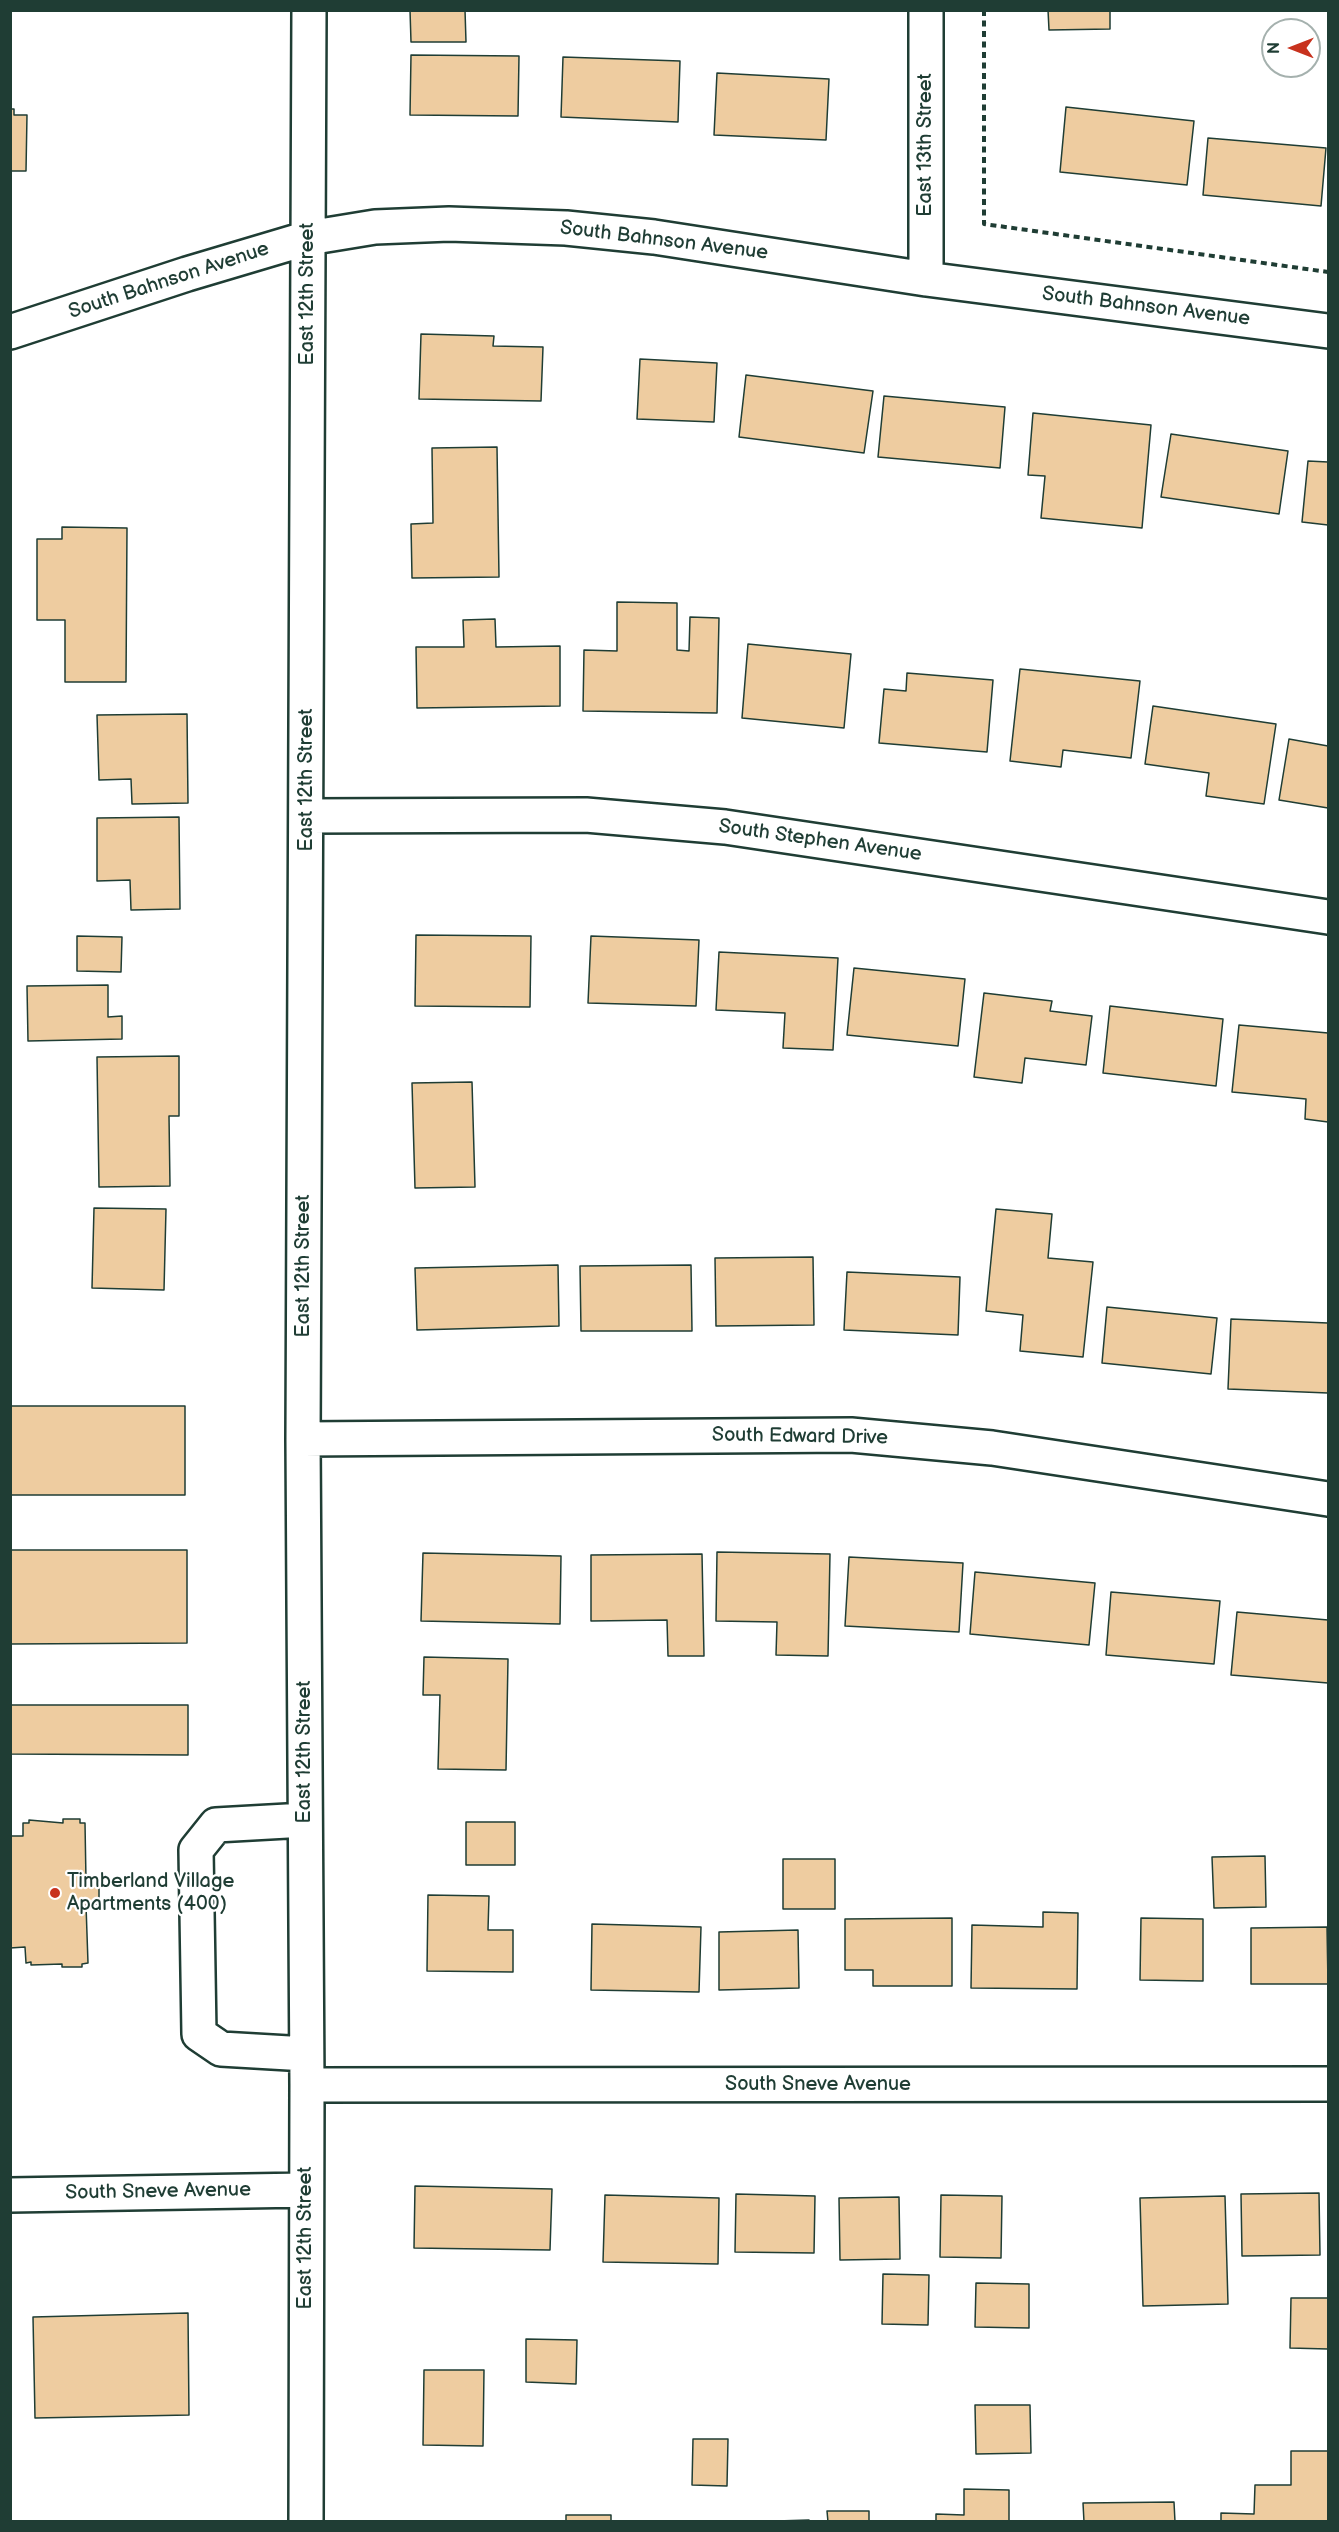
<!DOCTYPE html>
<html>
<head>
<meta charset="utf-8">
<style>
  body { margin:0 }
  #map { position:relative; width:1339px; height:2532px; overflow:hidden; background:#fff; font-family:"Balsamiq Sans",sans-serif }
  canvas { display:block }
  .frame { position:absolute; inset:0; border:12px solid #1f3d34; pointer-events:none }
  .north { position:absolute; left:1261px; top:18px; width:60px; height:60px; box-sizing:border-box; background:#fff; border:2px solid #a5b1ae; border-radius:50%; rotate:270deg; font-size:16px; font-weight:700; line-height:24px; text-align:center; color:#1f3d34 }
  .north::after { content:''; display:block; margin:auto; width:21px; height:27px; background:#c8321e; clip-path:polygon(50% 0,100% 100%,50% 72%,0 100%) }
</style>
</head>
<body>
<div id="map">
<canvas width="1339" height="2532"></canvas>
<div class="frame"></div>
<div class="north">N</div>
</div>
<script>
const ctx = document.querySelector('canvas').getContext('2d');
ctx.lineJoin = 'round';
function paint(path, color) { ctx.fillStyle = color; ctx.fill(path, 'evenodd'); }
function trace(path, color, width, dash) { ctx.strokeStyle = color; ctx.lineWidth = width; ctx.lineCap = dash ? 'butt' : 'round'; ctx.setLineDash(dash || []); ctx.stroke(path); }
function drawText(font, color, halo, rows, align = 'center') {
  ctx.font = font + ' "Balsamiq Sans",sans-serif'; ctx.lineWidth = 4.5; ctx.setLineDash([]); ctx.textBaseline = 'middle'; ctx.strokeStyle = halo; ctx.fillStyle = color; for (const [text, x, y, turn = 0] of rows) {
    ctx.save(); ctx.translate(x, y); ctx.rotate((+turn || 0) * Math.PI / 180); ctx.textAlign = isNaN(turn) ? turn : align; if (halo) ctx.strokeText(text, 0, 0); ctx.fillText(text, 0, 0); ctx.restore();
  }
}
const building = new Path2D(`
  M410 10H465L466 42H411Z
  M1048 10H1110V29L1049 30Z
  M411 55 519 56 518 116 410 115Z
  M563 57 680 61 678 122 561 117Z
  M717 73 829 79 826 140 714 135Z
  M1066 107 1194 121 1187 185 1060 172Z
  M10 109H14V115H27L26 171H10Z
  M1208 138 1326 148 1321 206 1203 195Z
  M421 334 494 336 493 346 543 347 541 401 419 399Z
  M640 359 717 363 714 422 637 419Z
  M746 375 873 391 864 453 739 437Z
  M884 396 1005 407 1000 468 878 457Z
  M1033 413 1151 425 1142 528 1041 518 1045 476 1028 475Z
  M1171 434 1288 451 1279 514 1161 497Z
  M497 447 499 577 412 578 411 524 433 523 432 448Z
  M1308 461 1328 462V525L1302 522Z
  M62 527 127 528 126 682H65V620H37V539H62Z
  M617 602 677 603V650L689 651 690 617 719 618 717 713 583 711 584 650 617 651Z
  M495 619 496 647 560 646V706L417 708 416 647H464L463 620Z
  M748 644 851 654 844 728 742 718Z
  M1020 669 1140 681 1131 758 1063 750 1061 767 1010 761Z
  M907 673 993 680 987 752 879 743 884 689 906 691Z
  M1153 706 1276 724 1264 804 1206 796 1209 773 1145 764Z
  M187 714 188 803 132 804 131 779 99 780 97 715Z
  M1289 739 1328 746V808L1279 800Z
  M179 817 180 909 131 910 130 880 97 881V818Z
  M416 935 531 936 530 1007 415 1006Z
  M77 936 122 937 121 972 77 971Z
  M591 936 699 940 696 1006 588 1003Z
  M719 952 838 958 833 1050 783 1048 785 1013 716 1010Z
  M854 968 965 979 958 1046 847 1035Z
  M108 985V1017L122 1016V1039L28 1041 27 986Z
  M984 993 1052 1001 1050 1011 1092 1016 1086 1065 1025 1058 1022 1083 974 1077Z
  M1110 1006 1223 1019 1216 1086 1103 1073Z
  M1239 1025 1328 1033V1122L1305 1119 1306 1099 1232 1092Z
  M179 1056V1116H169L170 1186 99 1187 97 1057Z
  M472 1082 475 1187 415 1188 412 1083Z
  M94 1208 166 1209 164 1290 92 1288Z
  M996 1209 1052 1214 1048 1258 1093 1262 1083 1357 1020 1351 1023 1315 986 1311Z
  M813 1257 814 1325 716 1326 715 1258Z
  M558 1265 559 1326 417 1330 415 1268Z
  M691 1265 692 1331H581L580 1266Z
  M847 1272 960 1277 958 1335 844 1330Z
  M1107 1307 1217 1318 1211 1374 1102 1363Z
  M1231 1319 1328 1323V1393L1228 1389Z
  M10 1406H185V1495H10Z
  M10 1550H187V1643L10 1644Z
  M717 1552 830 1554 828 1656 776 1655 777 1622 716 1621Z
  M423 1553 561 1556 560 1624 421 1621Z
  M702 1554 704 1656H668L667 1620 591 1621V1555Z
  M849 1557 963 1563 959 1632 845 1626Z
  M975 1572 1095 1583 1089 1645 970 1634Z
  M1111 1592 1220 1601 1214 1664 1106 1655Z
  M1237 1612 1328 1620V1683L1231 1675Z
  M424 1657 508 1659 506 1770 438 1769 440 1695H423Z
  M10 1705H188V1755L10 1754Z
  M63 1819H80V1823H85L86 1881 99 1880V1904L86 1905 88 1963 82 1964V1967H62V1964L31 1965V1962L26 1963 25 1947 10 1948V1836H23V1823H29V1820L63 1823Z
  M466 1822H515V1865H466Z
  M1265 1856 1266 1907 1214 1908 1212 1857Z
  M783 1859H835V1909H783Z
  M428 1895 489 1896 488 1930H513V1972L427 1971Z
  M1043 1912 1078 1913 1077 1989 971 1988 972 1925 1043 1927Z
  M952 1918V1986H873V1970H845V1919Z
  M1141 1918 1203 1919V1981L1140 1980Z
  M592 1924 701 1927 699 1992 591 1990Z
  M1327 1927 1328 1984H1251V1928Z
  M798 1930 799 1988 719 1990V1932Z
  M415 2186 552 2189 550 2250 414 2248Z
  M1319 2193 1320 2255 1242 2256 1241 2194Z
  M736 2194 815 2196 814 2253 735 2252Z
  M605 2195 719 2198 718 2264 603 2262Z
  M941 2195 1002 2196 1001 2258 940 2257Z
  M1225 2196 1228 2304 1143 2306 1140 2198Z
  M899 2197 900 2259 840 2260 839 2198Z
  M883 2274 929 2275 928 2325 882 2324Z
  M976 2283 1029 2284V2328L975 2327Z
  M1291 2298H1328V2349L1290 2348Z
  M188 2313 189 2415 35 2418 33 2317Z
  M526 2339 577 2340 576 2384 526 2382Z
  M424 2370H484L483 2446 423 2445Z
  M975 2405H1030L1031 2453 976 2454Z
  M693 2439H728L727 2486 692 2485Z
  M1291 2451H1328V2522H1221V2513L1254 2514 1255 2485H1291Z
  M964 2489 1009 2490V2522H936V2514L964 2515Z
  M1174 2502 1175 2522H1084L1083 2503Z
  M827 2511H869V2522H828Z
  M566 2515H611V2522H566Z
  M809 2520V2522H744Z`);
paint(building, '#eecca0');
trace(building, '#1f3d34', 1.5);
const minor = new Path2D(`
  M926 10V279
  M10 332 187 274 308 238 375 227 449 224 566 228 654 237 926 279 1328 331
  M307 816 586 815 725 827 1328 917
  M303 1439 851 1435 992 1448 1328 1499
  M305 1820 216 1825 196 1850 199 2034 221 2049 306 2054
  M307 2085 1328 2084
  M10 2195 305 2190
  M306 2522 307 2085 303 1439 309 10`);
trace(minor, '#1f3d34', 38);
trace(new Path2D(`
  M984 10V224L1328 272`), '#1f3d34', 4, [6, 4.5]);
trace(minor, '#fff', 33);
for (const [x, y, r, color] of [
  [55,1893,6,"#c8321e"]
]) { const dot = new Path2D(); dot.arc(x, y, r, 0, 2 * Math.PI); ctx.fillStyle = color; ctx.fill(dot); trace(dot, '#fff', 2); }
drawText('20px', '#1f3d34', '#fff', [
  ["East 13th Street",926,145,-90],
  ["South Bahnson Avenue",664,241,7],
  ["South Bahnson Avenue",169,281,-18],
  ["East 12th Street",308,294,-90],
  ["South Bahnson Avenue",1146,307,7],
  ["East 12th Street",307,780,-90],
  ["South Stephen Avenue",820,841,8],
  ["East 12th Street",304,1266,-90],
  ["South Edward Drive",800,1437,1],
  ["East 12th Street",305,1752,-90],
  ["South Sneve Avenue",818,2085],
  ["South Sneve Avenue",158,2192,-1],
  ["East 12th Street",306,2238,-90]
]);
drawText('20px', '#1f3d34', '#fff', [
  ["Timberland Village",67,1882],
  ["Apartments (400)",67,1905]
], 'left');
</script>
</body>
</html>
